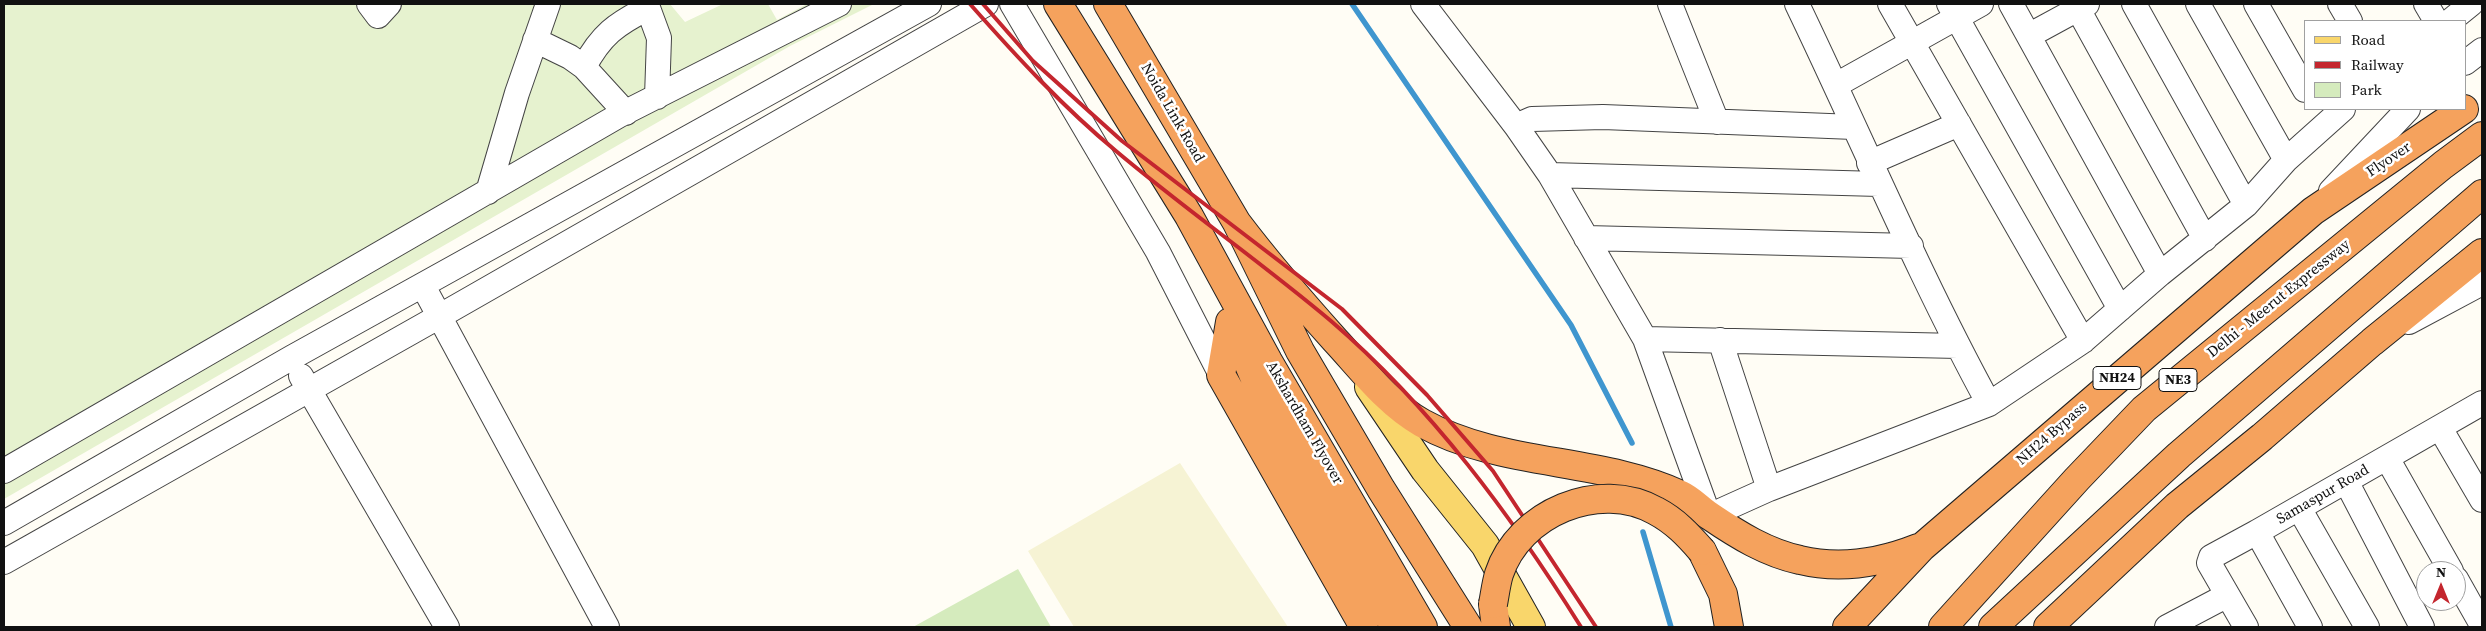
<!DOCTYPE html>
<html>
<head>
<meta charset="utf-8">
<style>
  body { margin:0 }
  #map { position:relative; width:2486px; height:631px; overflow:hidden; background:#fffdf5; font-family:"Source Serif 4",serif }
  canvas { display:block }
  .frame { position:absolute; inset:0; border:5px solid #111; pointer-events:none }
  .legend { position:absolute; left:2304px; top:20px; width:162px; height:90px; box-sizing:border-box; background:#fff; border:1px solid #a0a0a0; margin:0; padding:6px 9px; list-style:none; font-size:15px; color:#111 }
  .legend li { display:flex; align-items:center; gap:10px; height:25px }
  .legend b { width:25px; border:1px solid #a0a0a0 }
  .north { position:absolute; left:2416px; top:561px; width:50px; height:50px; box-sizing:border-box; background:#fff; border:1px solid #a0a0a0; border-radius:50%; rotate:0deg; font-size:14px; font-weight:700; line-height:20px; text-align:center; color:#111 }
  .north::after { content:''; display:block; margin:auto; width:18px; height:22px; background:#c4262e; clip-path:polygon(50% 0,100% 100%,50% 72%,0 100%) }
</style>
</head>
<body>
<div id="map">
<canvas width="2486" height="631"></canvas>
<div class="frame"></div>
<ul class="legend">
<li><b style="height:6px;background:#f9d66b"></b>Road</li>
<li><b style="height:6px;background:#c4262e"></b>Railway</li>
<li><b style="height:14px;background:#d5ebbd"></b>Park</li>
</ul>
<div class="north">N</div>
</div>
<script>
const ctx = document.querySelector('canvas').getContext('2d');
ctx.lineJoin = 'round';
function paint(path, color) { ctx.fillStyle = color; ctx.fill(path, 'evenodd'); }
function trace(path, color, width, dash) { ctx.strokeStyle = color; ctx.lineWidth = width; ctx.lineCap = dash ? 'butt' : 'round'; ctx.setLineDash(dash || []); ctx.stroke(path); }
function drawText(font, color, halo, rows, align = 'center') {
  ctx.font = font + ' "Source Serif 4",serif'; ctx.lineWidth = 5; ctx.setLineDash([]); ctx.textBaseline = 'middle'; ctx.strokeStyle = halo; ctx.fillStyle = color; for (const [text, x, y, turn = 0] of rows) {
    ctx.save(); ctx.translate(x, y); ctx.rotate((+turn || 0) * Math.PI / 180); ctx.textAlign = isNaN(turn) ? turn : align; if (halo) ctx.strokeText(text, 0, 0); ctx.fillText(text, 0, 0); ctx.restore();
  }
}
paint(new Path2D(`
  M1180 463 1288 627H1074L1028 551Z`), '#f6f3d4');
paint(new Path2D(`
  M1018 569 1051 627H913Z`), '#d5ebbd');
paint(new Path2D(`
  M4 4H670L685 22 723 4H768L777 20 807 4H874L790 46 4 499Z`), '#e6f2cf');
trace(new Path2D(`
  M1352 4 1571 325 1632 443
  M1643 532 1671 627`), '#3f96cf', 5.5);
const minor = new Path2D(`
  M369 4 378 16 389 4
  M1012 4 1158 252 1221 375
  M1423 4 1516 126 1550 175 1645 339 1709 516 1769 489 1989 404 2083 341 2160 274 2246 205 2286 160 2343 109
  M1670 4 1717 122
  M1797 4C1861 137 1918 274 1989 404
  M1890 4 2083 341
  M1949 4 2120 309
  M2011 4 2160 274
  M2134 4 2246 205
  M2198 4 2286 160
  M2256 4 2305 90
  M2340 4 2350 21
  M2426 4 2436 21
  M648 8 659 38 657 97
  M2078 9 2205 239
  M2450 21 2471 4
  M2030 35 2087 4
  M535 40 570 57 584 67 626 113
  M2465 63 2482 50
  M584 67C601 35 616 24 648 8L645 4
  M1836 85 1981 4
  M1516 126 1532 119 1603 117 1854 127
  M1869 163 1959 124
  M1550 175 1879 184
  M2331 191 2408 109
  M488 192 517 93 548 4
  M1586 238 1911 246
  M423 286 607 627
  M2409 322 2482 283
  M1645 339 1958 346
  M1720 340 1769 489
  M301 376 447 627
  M2440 428 2482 500
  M2387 458 2451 571
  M4 471 618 116 839 4
  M2346 481 2422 627
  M2299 508 2367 627
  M4 523 291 358 929 4
  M4 562 440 316 986 4
  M2456 579 2482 625
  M2167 627 2226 596
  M2246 627 2209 563 2211 557 2257 532
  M2310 627 2257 532 2482 403`);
const major = new Path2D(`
  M1369 387 1425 470 1485 545 1531 627`);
const highway = new Path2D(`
  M1058 4 1189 216 1268 361 1423 627
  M1108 4 1237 223 1300 351 1381 489 1468 627
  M1237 223C1268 264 1301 302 1335 340 1362 369 1387 403 1422 423 1501 467 1599 457 1681 495 1692 500 1700 510 1710 516 1738 535 1767 553 1800 560 1841 570 1880 563 1918 548
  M1230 322 1221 375 1364 627
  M1239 342 1256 381 1395 627
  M1702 551 1723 594 1729 627
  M1493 604 1496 627
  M1847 627 1922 547 2313 211 2464 109
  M1943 627 2077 479 2144 409 2443 165 2482 136
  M1993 627 2179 455 2482 194
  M2048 627 2177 506 2262 437 2372 342 2482 253`);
trace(minor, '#444', 26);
trace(major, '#222', 30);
trace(highway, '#222', 30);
trace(minor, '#fff', 24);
trace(major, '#f9d66b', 28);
trace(highway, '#f5a25d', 28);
trace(new Path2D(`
  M970 4C1016 56 1063 107 1116 151 1186 210 1261 262 1331 321 1432 408 1511 515 1581 627
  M983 4 1033 61 1122 141 1342 309 1427 395 1493 471 1596 627`), '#c4262e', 4);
const highwayBridge = new Path2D(`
  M1493 604C1495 594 1496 584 1499 574 1519 513 1599 479 1656 511 1675 521 1688 535 1702 551`);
trace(highwayBridge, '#222', 30, []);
trace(highwayBridge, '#f5a25d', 28);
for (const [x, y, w] of [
  [2117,378,48],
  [2178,380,38]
]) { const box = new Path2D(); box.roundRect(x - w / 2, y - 11.5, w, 23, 4); ctx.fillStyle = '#fff'; ctx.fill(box); trace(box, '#111', 1); }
drawText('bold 14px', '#111', null, [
  ["NH24",2117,378],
  ["NE3",2178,380]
]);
drawText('15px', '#111', '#fff', [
  ["Noida Link Road",1172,113,60],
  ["Flyover",2389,160,-34],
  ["Delhi - Meerut Expressway",2279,299,-39],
  ["Akshardham Flyover",1304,423,60],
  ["NH24 Bypass",2052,434,-41],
  ["Samaspur Road",2323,495,-30]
]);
</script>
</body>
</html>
